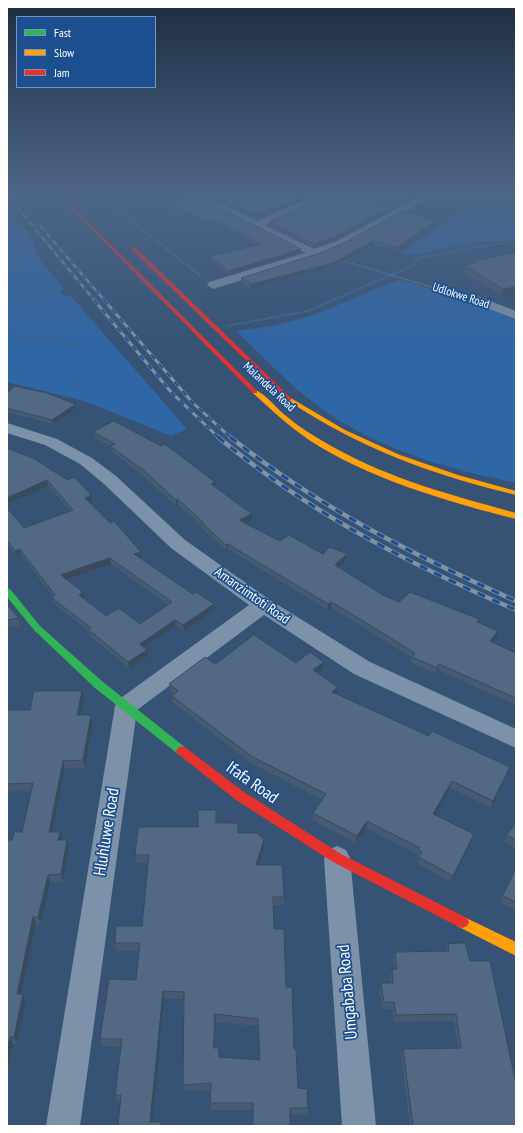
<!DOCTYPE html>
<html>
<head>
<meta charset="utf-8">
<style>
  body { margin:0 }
  #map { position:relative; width:523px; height:1133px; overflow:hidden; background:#365274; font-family:"PT Sans Narrow",sans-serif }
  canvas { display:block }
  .frame { position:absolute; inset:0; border:8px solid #fff; pointer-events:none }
  .legend { position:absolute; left:16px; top:16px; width:140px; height:72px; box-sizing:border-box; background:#1b4f8f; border:1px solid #7695bc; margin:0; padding:5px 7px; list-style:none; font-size:12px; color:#fff }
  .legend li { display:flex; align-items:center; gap:8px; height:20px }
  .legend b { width:20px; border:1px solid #7695bc }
</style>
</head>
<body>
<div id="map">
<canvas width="523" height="1133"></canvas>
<div class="frame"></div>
<ul class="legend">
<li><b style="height:5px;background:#30b455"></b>Fast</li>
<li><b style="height:5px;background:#ff9f0a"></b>Slow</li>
<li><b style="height:5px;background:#e5322d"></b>Jam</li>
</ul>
</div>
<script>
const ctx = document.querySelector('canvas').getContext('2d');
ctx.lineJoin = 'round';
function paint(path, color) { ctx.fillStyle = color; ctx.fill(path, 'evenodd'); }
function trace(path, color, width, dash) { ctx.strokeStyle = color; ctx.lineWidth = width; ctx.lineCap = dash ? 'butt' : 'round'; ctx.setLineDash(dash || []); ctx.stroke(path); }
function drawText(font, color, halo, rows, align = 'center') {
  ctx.font = font + ' "PT Sans Narrow",sans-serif'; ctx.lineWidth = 3.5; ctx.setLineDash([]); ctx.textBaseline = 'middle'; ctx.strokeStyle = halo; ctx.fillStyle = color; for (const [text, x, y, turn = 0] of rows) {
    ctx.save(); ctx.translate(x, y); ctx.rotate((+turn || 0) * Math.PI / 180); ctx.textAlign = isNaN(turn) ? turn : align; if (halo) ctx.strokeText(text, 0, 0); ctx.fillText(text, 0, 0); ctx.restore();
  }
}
paint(new Path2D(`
  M7 207 29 234 39 258 63 288 60 294 72 297 187 429 171 436 84 401 7 382Z
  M469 207H516V240L469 243 413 255 402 252Z
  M400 280 474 302 516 319V483C447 469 370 447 314 403 286 382 262 355 236 331 258 328 279 325 300 319 334 309 366 291 400 280Z`), '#2f66a5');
paint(new Path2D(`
  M516 241V243L477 248 419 259 415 266 309 312 227 327 225 326 227 325 307 310 413 264 417 257 477 246Z
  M7 335 84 344 86 345 84 346 7 337Z`), '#3b618d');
trace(new Path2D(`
  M97 194 201 276
  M340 260 462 296`), '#7d92a8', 1.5, [1, 1.5]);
paint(new Path2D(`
  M190 194H202L257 221 319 194H331L329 196 265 225 314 249 337 241 424 194H436L345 245 319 256 213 289 207 285 209 282 305 253Z
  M477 296 516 311V319L473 303 471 300Z
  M7 423 57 439 92 458 116 476 185 540 270 600 370 662 516 729V748L354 674 264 615 137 710 80 1126H46L115 706 118 700 249 605 171 548 104 484 80 464 45 445 7 433Z
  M337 846 346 850 350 858 376 1126H342L324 858 328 850Z`), '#7d92a8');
paint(new Path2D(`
  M7 588 10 589 40 626 103 682 186 748 188 751 186 754 182 756 178 754 95 688 34 630 7 597Z`), '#30b455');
paint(new Path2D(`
  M255 390C265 393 277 409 285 415 300 428 317 438 333 447 390 479 454 496 516 513V519C448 502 367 478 309 440 289 426 271 410 253 393L252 392Z
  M289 397 345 430 400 455 458 475 516 491V495C430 474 361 449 287 400L286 399Z
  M462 916 516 942V956L457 926 455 922 457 918Z`), '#ff9f0a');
paint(new Path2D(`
  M57 194H61L257 391V393H253Z
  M131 247H135L291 398V400H287L131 249Z
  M182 746 186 748 244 792 341 854 467 918 469 922 467 926 462 928 457 926 333 862 236 800 178 754 176 751 178 748Z`), '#e5322d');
const railFar2 = new Path2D(`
  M7 195 95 301
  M37 222 105 301`);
const railFar1 = new Path2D(`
  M94 300 171 392 219 438
  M104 300 192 402 231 438`);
const rail = new Path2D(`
  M218 437C308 512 409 564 516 610
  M230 437C320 508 411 554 516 601`);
trace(railFar2, '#7e92a7', 2.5);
trace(railFar1, '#7e92a7', 3);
trace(rail, '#7e92a7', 4.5);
trace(railFar2, '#1b4f8f', 1.5, [5]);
trace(railFar1, '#1b4f8f', 2, [6]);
trace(rail, '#1b4f8f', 3, [8]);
paint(new Path2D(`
  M208 194H316L257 219 208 195Z
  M330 194H422L397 207H386L389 208V211L336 240 314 247 269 225V222Z
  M516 194V203L418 206V203Z
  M166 202 301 249V253L229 274 209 261V257L257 245 215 223 207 225 166 206Z
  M437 220V224L398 251 373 245 333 267 251 289 241 282V278Z
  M516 253V293L502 296 463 272 464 265 472 263 473 261Z
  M7 393 76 408 53 424 7 412Z
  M93 432 215 482V487L252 520 245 523 280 541 323 554H347L346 560 338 567 383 595 399 602 479 619 478 622 497 637 493 642 516 653V705L438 670 436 674 411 663 412 658 355 622 331 608 328 610 228 549 227 551 201 528V526L178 505 176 506 142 475 111 451V446L94 438Z
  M7 448 92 501 89 502 110 523 141 552 142 557 140 558 193 594 214 604 215 609 184 631 175 626 145 648 148 656 129 668 90 636 89 632 53 603 52 598 53 597 21 554 16 556 7 544V508L24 528 70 511 48 486 7 504ZM111 564 168 605 140 624 106 616 84 598 67 579Z
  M7 605 19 618 20 626 7 628Z
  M324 662 323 669 318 673 338 687 337 694 429 736 510 767 508 774 491 808 450 788 435 815 474 834 472 841 451 882 418 864 419 858 417 857V854L366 828 356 843 312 820 313 813 322 800 251 763 172 702V696L174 694 170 691 169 684 215 664Z
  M84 698 80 715H91L93 723 85 768 65 769 52 832H60L62 840 69 847 63 882H50L41 924H36L22 994H23L26 1001 17 1044H13L7 1071 12 840 22 832 31 791 7 792V710H30Z
  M216 810V823L238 833 264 839V847L259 865 284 897V905H273L274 929 286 987 294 1049 298 1088 308 1108 307 1114 290 1115 253 1110H211L210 1103 211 1090 184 1091 183 1085 184 999 164 998 152 1122H161L162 1126H118L120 1102H117L115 1095 122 1047 102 1046 100 1039 136 980 139 951H116L115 943 142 926 148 863H136L135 855 198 827ZM216 1022 258 1026 259 1060 219 1057 215 1048Z
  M516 824V849L505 842 507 835Z
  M516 868V911L501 903 503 896Z
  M448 944 470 961 516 1126H410L401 1055 403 1049 458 1048 454 1021 394 1022 392 1009H382L380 990 381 983H391L390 976 392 969H395L393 959 395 952 446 951Z`), '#475a72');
paint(new Path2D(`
  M309 194H316L257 219V216Z
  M416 194H422L397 207 398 204Z
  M389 208V211L336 240 314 247V244Z
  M214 220 215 223 207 225V222Z
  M437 220V224L398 251V247Z
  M373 241V245L333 267 251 289V284Z
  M301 249V253L229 274V271Z
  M516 287V293L502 296 503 289Z
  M76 404V408L53 424 52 420Z
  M47 480 48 486 7 504V498Z
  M215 482V488L211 484Z
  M91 495 92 501 86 503 85 498Z
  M178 499V505L176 506V500Z
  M252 514V520L239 526V520Z
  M228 544V549L227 551 226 545Z
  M20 549 21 554 16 556 15 551Z
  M141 552 142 557 135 560 134 554Z
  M347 554 346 560 335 571V565Z
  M110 558 111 564 62 581 61 575Z
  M83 592 84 598 80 601 79 595Z
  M331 602V608L328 610V604Z
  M214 604 215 609 184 631 183 625Z
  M175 620V626L141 650 140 644Z
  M498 631 497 637 488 647 490 641Z
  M147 650 148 656 129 668 128 662Z
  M324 662 323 669 313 677V670Z
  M439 664 438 670 436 674 437 668Z
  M338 687 337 694 332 692Z
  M82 691 84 698 79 723 77 715Z
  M91 715 93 723 85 768 83 760Z
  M63 761 65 769 51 839 49 832Z
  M510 767 508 774 491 808 493 801Z
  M452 781 450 788 432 821 433 814Z
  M367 821 366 828 356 843 357 836Z
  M60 832 62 839 60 848 58 840Z
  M474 834 472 841 451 882 453 876Z
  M264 839V847L256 873V865Z
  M67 840 69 847 63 882 61 874Z
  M48 875 50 882 41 924 38 917Z
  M33 917 36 924 20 1001 17 994Z
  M163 991 164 998 152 1126 150 1122Z
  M23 994 26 1001 17 1044 14 1037Z
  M215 1014 216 1022 214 1055V1048Z
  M10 1037 13 1044 7 1071V1050Z`), '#394a5c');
const building = new Path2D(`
  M211 194H309L257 216Z
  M330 194H416L398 204H375L389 208 337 236 314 244 269 222Z
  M433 194H516V200L418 203Z
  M195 195 301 249 229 271 209 257 261 244 214 220 207 222 166 202Z
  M402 211 437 220 398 247 373 241 333 263 251 284 241 278 320 253 346 242Z
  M516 253V287L503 289 464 265 476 263 473 261Z
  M15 386 47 393 76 404 52 420 7 408V393Z
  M114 421 161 446 165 444 215 482 211 484 252 514 239 520 280 541 289 535 323 554 330 547 347 554 335 565 383 595 399 602 410 592 479 619 477 622 498 631 490 641 516 653V698L439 664 437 668 412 657 415 653 355 616 331 602 328 604 228 544 226 545 201 522H203L178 499 176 500 142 469 110 446 115 444 93 432Z
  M7 448 35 459 67 480 74 477 91 495 85 498 110 523 114 521 141 552 134 554 193 594 196 592 214 604 183 625 175 620 140 644 147 650 128 662 89 630 91 628 52 598 55 595 20 549 15 551 7 540V508L24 528 73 510 47 480 7 498ZM110 558 172 602 140 624 119 608 106 616 79 595 83 592 61 575Z
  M7 605 19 618 7 620Z
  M254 635 296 663 310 652 324 662 313 670 338 687 332 692 429 736 432 731 510 767 493 801 452 781 433 814 474 834 453 876 419 857 422 852 418 850 420 848 367 821 357 836 313 813 326 794 251 756 172 696 178 691 169 684 205 657 215 664Z
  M34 691H82L77 715H91L83 760 63 761 49 832H60L58 840H67L61 874 48 875 38 917H33L17 994H23L14 1037H10L7 1050V840H12L14 832H22L33 783 7 784V710H30Z
  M198 810H216V823H238V833H257L264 839 256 865H282L284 897H273L274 929H284L286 987H292L294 1049H296L298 1088 307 1089 308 1108H290V1126H253V1103H210L211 1083 183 1085 184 992 163 991 150 1122H161V1126H118L121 1095H115L122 1039H100L109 979 136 980 140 943H115L116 926H142L149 855H135L138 827H198ZM215 1014 258 1019 260 1060 219 1057V1048H214Z
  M516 824V840L507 835Z
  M516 868V902L503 896Z
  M465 943 470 961H490L516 1084V1126H413L403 1049 461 1048 456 1014 396 1015 394 1002H384L381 983H393L392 969H397L395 952 449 951 448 944Z`);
paint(building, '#526984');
trace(building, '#394a5c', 1);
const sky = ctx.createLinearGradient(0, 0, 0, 352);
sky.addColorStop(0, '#1e2d40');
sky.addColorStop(0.55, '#4c6688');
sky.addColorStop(1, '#4c668800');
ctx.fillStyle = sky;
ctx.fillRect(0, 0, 523, 352);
drawText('12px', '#fff', '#1b4f8f', [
  ["Udlokwe Road",461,296,18],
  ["Malandela Road",269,387,43]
]);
drawText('14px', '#fff', '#1b4f8f', [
  ["Amanzimtoti Road",252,596,35]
]);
drawText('17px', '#fff', '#1b4f8f', [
  ["Ifafa Road",252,783,35],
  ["Hluhluwe Road",107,832,-81],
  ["Umgababa Road",348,992,-95]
]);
</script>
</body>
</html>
